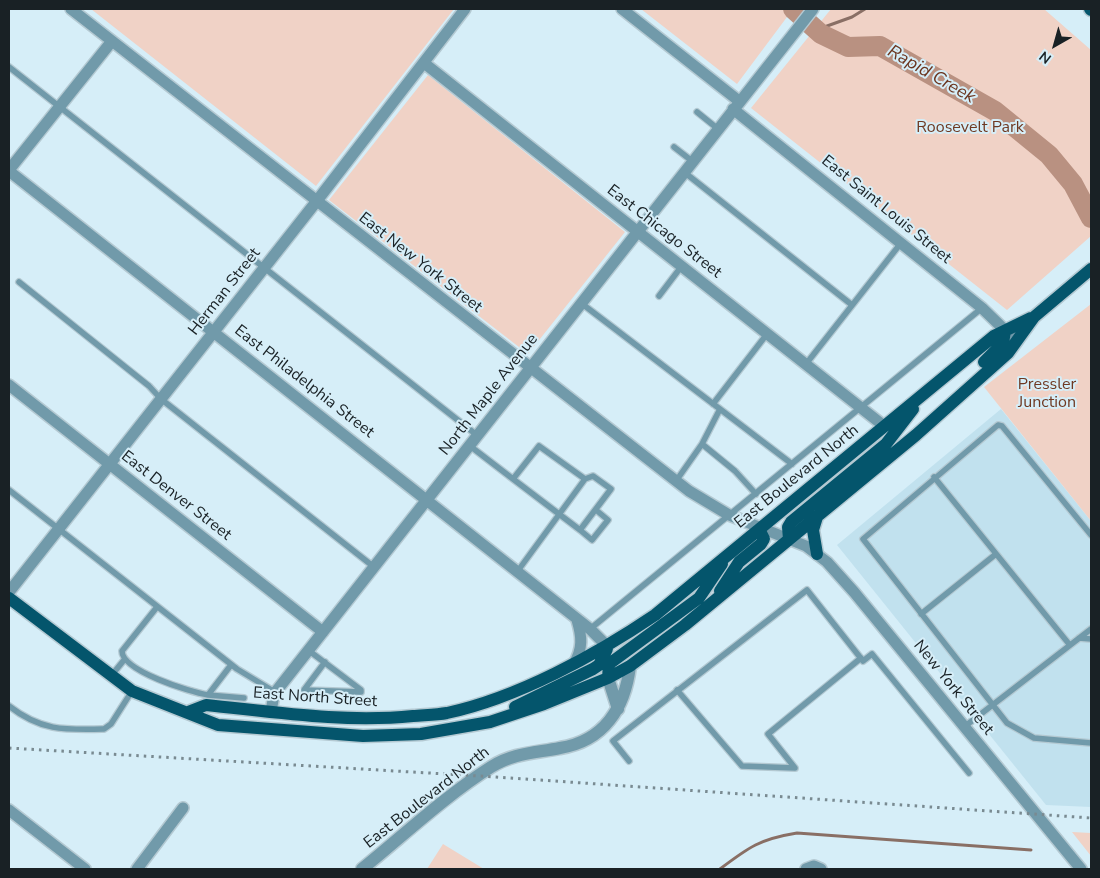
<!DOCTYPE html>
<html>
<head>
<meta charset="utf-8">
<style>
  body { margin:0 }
  #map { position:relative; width:1100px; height:878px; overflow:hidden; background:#d6eef8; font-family:"Nunito Sans",sans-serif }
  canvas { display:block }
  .frame { position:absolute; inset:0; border:10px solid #192125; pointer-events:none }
  .north { position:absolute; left:1030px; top:20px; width:50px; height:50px; -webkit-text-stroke:4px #d6eef8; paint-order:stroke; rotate:218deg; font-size:14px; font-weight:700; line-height:20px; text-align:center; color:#192125 }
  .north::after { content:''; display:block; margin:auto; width:18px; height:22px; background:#192125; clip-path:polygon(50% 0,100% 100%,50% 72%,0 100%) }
</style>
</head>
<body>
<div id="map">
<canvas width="1100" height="878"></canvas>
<div class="frame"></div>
<div class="north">N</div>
</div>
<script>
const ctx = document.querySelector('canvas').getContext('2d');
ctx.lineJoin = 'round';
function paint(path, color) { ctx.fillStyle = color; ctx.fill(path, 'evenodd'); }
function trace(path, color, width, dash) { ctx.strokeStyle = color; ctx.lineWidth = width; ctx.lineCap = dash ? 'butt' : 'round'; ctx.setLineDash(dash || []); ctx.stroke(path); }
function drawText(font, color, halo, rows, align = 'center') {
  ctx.font = font + ' "Nunito Sans",sans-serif'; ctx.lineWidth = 4; ctx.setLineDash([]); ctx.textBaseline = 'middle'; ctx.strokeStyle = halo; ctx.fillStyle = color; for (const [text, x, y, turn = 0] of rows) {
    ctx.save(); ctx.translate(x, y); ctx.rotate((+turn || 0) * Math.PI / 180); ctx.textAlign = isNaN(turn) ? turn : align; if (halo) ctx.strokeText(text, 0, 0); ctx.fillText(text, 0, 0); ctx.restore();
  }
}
paint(new Path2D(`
  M1001 409 1091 521V807L1046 805 837 545Z`), '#c1e1ee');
paint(new Path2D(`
  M91 9H454L316 186Z
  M641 9H793L737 84Z
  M831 9H1044L1091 50V236L1007 310 751 108Z
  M428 75 625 232 528 354 329 200Z
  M1091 304V521L984 387Z
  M1072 832 1091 833V856Z
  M443 844 484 869H427Z`), '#f0d2c6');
trace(new Path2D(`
  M816 30 852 17 865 9
  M720 869C749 847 760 839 797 833L1031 850`), '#896f65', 3);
trace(new Path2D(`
  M793 9 821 34 848 47 880 46 995 111 1049 155 1073 184 1091 218`), '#b99181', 20);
const service = new Path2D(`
  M9 67 478 436
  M697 112 718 129
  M674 147 692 161
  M684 172 852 305
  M19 282 149 386 161 399 374 567
  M659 296 681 267
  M581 303 792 464
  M806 364 901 243
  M713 404 767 334
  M720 409 702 444 735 471 756 494
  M470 446 513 479
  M934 477 1069 644
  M676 481 702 444
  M9 490 237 669 275 692
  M580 530 592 540 608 520 596 510
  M1091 535 1002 426 998 425 863 539 1007 723 1034 738 1091 743
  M517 572 585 479 539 446 513 479 580 530 611 489 593 476 585 479
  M157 607 122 651C122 671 190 692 208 695L231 665
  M921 614 996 554
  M590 629 982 308
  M1079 638 1091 639
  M308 650 361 690V692L304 690 325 662
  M111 676 124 660
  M677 690 742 766 795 768 768 734 861 658
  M208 695 244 698
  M9 706C41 731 64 730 104 729L111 724 132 691
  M964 727 1091 629
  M629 761 613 741 807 590 863 661 872 654 969 773`);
const minor = new Path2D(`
  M71 9 689 491 729 515 806 546 827 562 854 592 1081 869
  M622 9 739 101
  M424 63 884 426
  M733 109 982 308 1016 341
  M9 170 112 41
  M9 171 590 629 607 646
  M9 385 323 632
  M9 592 316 202 465 9
  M574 664C583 648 582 637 577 620
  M271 712 274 694 813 9
  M9 810 85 869
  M137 869 183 808
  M806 869 814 866 821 869`);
const tertiary = new Path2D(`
  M608 678 618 709
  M362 869C404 835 445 796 491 767 513 753 535 753 560 748 604 741 625 708 630 666`);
const primary = new Path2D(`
  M1090 9 1091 10
  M984 362 1003 343 1005 331
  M789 539 788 527 791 522 886 444 913 409
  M817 554 813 530 817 517
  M720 591 739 562 761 544 764 539 759 529
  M9 598 132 691 218 725 363 736 421 734 490 722 544 704 608 678 630 666 685 625 916 435 1008 353 1034 317 1091 269
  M608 678 609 664 699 598 722 564
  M515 707 593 669 599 665 607 649
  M188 712 206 705C275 712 344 723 413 716 424 715 436 715 447 713 517 698 596 655 655 615L994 336 1031 318`);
trace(service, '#b4c9d2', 8);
trace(minor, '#b4c9d2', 14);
trace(tertiary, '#b4c9d2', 15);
trace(primary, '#b4c9d2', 15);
trace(service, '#719aaa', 5.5);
trace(minor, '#719aaa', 11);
trace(tertiary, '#719aaa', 12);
trace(primary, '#04556c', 12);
trace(new Path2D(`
  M9 748 496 777 1091 818`), '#798a91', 3, [2.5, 5]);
drawText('16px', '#6f3922', '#d6eef8', [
  ["Roosevelt Park",970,128],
  ["Pressler",1047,385],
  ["Junction",1047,403]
]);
drawText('16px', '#192125', '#d6eef8', [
  ["East Saint Louis Street",886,210,39],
  ["East Chicago Street",664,232,38],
  ["East New York Street",420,263,38],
  ["Herman Street",225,292,-52],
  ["East Philadelphia Street",304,382,38],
  ["North Maple Avenue",489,395,-52],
  ["East Boulevard North",797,477,-39],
  ["East Denver Street",176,496,38],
  ["New York Street",953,688,51],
  ["East North Street",315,698,4],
  ["East Boulevard North",427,798,-38]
]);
drawText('italic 18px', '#6b351f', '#d6eef8', [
  ["Rapid Creek",931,75,30]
]);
</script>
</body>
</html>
